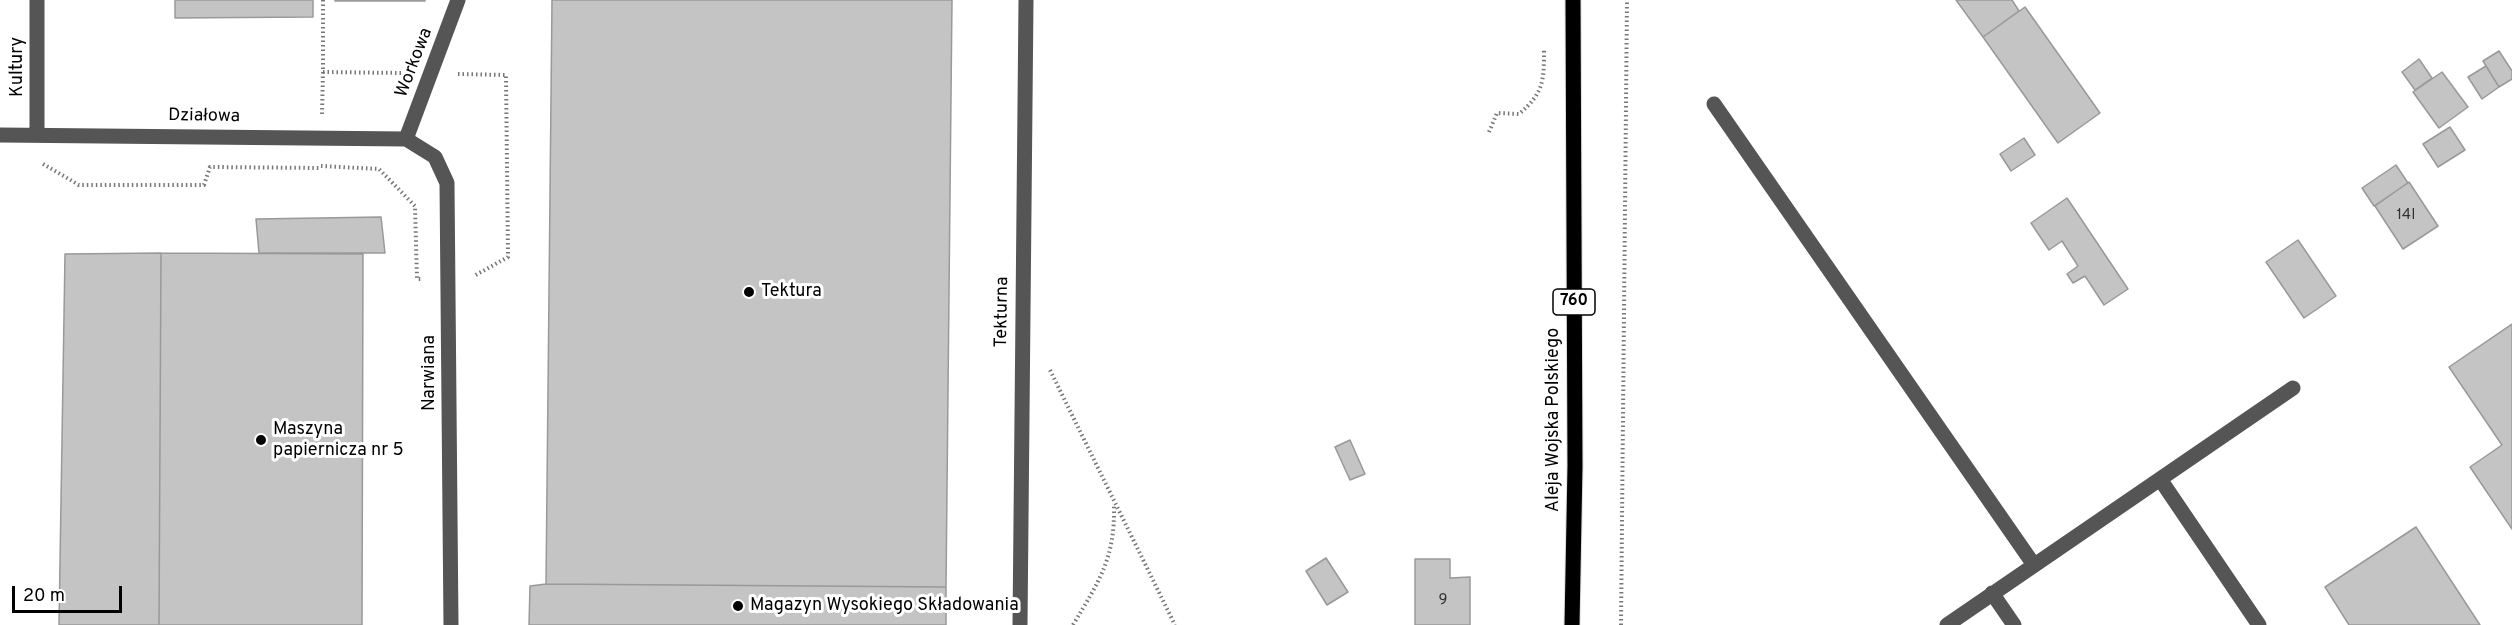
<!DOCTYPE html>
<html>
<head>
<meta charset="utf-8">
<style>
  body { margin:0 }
  #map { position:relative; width:2512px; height:625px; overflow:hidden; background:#fff; font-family:Overpass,sans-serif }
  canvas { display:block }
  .scale { position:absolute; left:12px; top:586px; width:110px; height:27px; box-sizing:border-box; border:3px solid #000; border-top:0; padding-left:8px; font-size:18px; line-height:21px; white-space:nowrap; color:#000; -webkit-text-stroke:4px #fff; paint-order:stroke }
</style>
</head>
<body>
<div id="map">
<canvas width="2512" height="625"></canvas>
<div class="scale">20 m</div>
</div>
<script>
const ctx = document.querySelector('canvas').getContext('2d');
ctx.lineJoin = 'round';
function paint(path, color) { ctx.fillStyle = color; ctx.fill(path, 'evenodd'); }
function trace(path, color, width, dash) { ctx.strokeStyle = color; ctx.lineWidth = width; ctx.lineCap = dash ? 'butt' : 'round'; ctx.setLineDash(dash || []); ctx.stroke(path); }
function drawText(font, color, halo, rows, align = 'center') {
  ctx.font = font + ' Overpass,sans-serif'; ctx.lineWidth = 6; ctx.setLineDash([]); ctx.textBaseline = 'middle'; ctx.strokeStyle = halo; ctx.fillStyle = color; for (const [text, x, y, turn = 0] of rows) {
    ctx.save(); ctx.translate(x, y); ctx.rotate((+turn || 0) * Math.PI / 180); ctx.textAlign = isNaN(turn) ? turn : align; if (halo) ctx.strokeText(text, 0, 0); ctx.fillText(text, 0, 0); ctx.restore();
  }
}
const building = new Path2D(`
  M175 0H313V17L175 18Z
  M335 0H425V1H335Z
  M552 0H952L946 587 546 584Z
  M1956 0H2012L2019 11 1983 37Z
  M2025 7 2100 113 2058 143 1983 37Z
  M2499 51 2512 71V79L2499 87 2483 61Z
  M2419 59 2432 78 2415 90 2402 72Z
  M2486 66 2499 87 2482 99 2468 77Z
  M2442 72 2468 107 2439 128 2413 92Z
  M2450 127 2465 150 2438 167 2423 144Z
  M2024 138 2035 155 2011 171 2000 154Z
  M2396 165 2408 183 2374 206 2362 188Z
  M2409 182 2438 226 2403 249 2375 206Z
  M2067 198 2128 289 2104 305 2085 276 2073 283 2067 274 2078 266 2062 241 2049 250 2031 223Z
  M381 217 385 253H259L256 219Z
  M2298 240 2336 296 2304 318 2266 262Z
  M161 253 159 625H59L65 254Z
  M161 253 363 254 362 625H159Z
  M2512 324V529L2470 467 2502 445 2449 367Z
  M1350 440 1365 474 1350 480 1335 447Z
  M2416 527 2480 625H2349L2325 587Z
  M1326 558 1348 592 1327 605 1306 571Z
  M1415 559H1450V578L1470 577V625H1415Z
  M546 584 946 587V625H529L530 586Z`);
paint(building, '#c4c4c4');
trace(building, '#999', 1.5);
const major = new Path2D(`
  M1572 625 1575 466 1573 0`);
trace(major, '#dbdbdb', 17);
trace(new Path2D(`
  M323 0V72L402 73
  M458 74 506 75 508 257 474 276
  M322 114 323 72
  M1489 132 1497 113 1519 114C1544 93 1544 80 1544 49
  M43 164 79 185H204L210 167 321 168
  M321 166 379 169 415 206 417 279H423
  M1050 370 1175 625
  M1073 625C1099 581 1115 559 1114 506
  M1621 625 1627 0`), '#777', 4, [1.5, 3]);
trace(new Path2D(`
  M1714 104 2034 565
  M37 134V0
  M0 135 406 139
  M406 139 435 157 447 183 451 625
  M406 139 458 0
  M2160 479 2259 625
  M1992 593 2014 625
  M1020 625 1026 0
  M1947 625 2293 388`), '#555', 15);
trace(major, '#000', 15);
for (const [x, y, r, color] of [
  [749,292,6,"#000"],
  [261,440,6,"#000"],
  [738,606,6,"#000"]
]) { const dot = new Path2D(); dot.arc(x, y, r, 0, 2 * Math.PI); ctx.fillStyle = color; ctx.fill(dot); trace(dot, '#fff', 2); }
drawText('15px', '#313131', null, [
  ["14I",2406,216],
  ["9",1443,601]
]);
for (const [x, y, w] of [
  [1574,302,42]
]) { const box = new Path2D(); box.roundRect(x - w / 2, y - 13, w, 26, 4.5); ctx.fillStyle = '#fff'; ctx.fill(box); trace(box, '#000', 1.5); }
drawText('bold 16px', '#000', null, [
  ["760",1574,302]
]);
drawText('18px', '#000', '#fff', [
  ["Workowa",415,63,-69],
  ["Kultury",18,67,-90],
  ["Działowa",204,117,1],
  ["Tekturna",1003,312,-89],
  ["Narwiana",430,373,-90],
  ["Aleja Wojska Polskiego",1554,420,-90]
]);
drawText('18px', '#000', '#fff', [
  ["Tektura",761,292],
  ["Maszyna",273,430],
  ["papiernicza nr 5",273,451],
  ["Magazyn Wysokiego Składowania",750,606]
], 'left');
</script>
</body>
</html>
